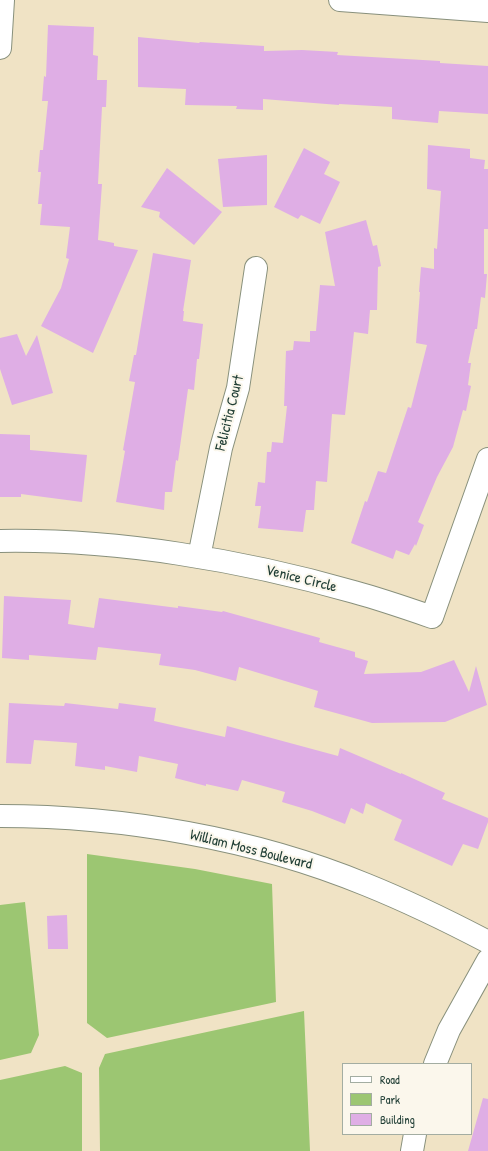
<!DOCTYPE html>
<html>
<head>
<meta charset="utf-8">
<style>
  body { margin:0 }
  #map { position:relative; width:488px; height:1151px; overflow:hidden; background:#f0e3c5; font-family:"Patrick Hand",sans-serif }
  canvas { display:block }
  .legend { position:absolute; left:342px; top:1063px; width:130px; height:72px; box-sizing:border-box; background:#fbf7ec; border:1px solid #a3ada2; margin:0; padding:5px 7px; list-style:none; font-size:12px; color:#1f3d34 }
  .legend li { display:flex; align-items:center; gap:8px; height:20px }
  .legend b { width:20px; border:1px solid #a3ada2 }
</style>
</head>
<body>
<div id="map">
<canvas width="488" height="1151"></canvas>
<ul class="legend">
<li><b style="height:5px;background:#fff"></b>Road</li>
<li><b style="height:11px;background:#9cc672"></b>Park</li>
<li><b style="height:11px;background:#dfaee5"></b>Building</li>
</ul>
</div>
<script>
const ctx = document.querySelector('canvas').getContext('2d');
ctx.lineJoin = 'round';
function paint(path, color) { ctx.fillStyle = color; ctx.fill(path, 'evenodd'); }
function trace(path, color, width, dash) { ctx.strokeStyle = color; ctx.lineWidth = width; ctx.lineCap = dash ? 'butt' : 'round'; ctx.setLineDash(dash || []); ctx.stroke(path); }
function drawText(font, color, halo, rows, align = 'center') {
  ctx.font = font + ' "Patrick Hand",sans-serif'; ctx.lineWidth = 4; ctx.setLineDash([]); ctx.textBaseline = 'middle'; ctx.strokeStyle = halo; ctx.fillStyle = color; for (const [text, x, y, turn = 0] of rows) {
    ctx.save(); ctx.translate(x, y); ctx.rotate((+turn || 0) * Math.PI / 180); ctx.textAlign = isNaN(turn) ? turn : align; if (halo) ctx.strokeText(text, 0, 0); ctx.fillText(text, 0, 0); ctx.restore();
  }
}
paint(new Path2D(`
  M87 854 195 869 272 884 276 1002 107 1038 87 1023Z
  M25 902 39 1035 31 1053 0 1060V905Z
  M304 1011 310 1151H100L99 1068 105 1054Z
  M65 1066 82 1073V1151H0V1080Z`), '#9cc672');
paint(new Path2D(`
  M48 25 94 27 93 55 98 56 97 80H107L106 107H102L98 184H102L98 240 114 243V246L138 250 93 353 41 326 61 288 69 259 66 258 70 227 40 225 42 204H38L41 172H38L40 150H43L48 101H42L44 76 46 77Z
  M138 37 199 43 200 42 264 46V51L302 50 338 52 337 55 440 61V63L488 66V114L439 111 438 123 392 119V107L339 104V105L263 99V110L236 109 237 106 185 105 186 89 138 87Z
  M428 145 470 149V158L485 160 484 169H488V229H484V274H487L485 298 481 297 477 329H475L468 363H471L468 385 471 386 466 411 463 410 453 447 437 477 418 522 424 525 416 546 415 544 409 555 396 550 393 559 351 543 365 501 367 502 378 471 386 473 408 407 411 408 427 345 416 343 420 292H419L421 267 434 269V248L437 249 441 191 427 189Z
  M304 148 330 162 324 174 340 182 320 224 301 215 298 219 274 207Z
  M267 155V205L223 207 218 159Z
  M167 168 222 212 194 245 159 217 160 212 141 207Z
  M366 220 373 246 377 245 381 266 378 267 377 310H370L368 334 354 332 345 415 332 414 327 482 316 481 314 510H306L303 532 258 528 261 506H255L258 482 265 483 267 452H271L272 442 283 443 287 406H284L286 351 293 350 294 341 310 342V331H316L320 285 335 286 325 232Z
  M153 253 191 260 183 311H184L183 321 203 324 199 359H197L194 390 188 389 178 461 176 460 172 492H165L164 510 116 502 125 451 123 450 135 382 129 381 134 355H136Z
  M17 334 26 356 37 335 53 393 12 405 0 369V338Z
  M0 434 30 435V450L87 455 82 502 21 494V497H0Z
  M4 596 71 600 68 624 94 628 99 598 178 608V606L222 612 223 611 320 638 319 642 355 652V657L368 661 364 674 421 672 454 660 469 692 476 666 487 705 445 722 372 723 314 707 318 691 239 667 236 681 195 670 159 665 161 654 98 647 96 660 29 655V660L2 658Z
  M9 703 64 706 65 703 118 709 119 703 156 708 154 721 225 737 227 726 338 756 340 748 401 774V773L445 793 442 799 488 818V822L478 849 463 844 452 866 394 840 402 820 366 803 363 814 351 808 345 824 312 811 282 802 285 792 242 780 238 791 206 784V786L175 778 178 764 139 756 137 772 105 766V770L75 766 77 743 34 740 31 764 6 763Z
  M67 915 68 949H48L47 916Z
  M483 1098 488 1099V1151H468Z`), '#dfaee5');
const minor = new Path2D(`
  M340 0 488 11
  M0 48 3 0
  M0 541C117 539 242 560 354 592 380 599 406 608 432 617L488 459
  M199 557 221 448 238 388 256 268
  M0 816C123 816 253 838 367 885 409 902 448 921 488 942
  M435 1064 449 1030 488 960
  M412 1151 415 1134`);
trace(minor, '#88907c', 24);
trace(minor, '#fff', 22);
drawText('15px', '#1f3d34', '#fbf7ec', [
  ["Felicitia Court",230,413,-76],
  ["Venice Circle",301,579,14],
  ["William Moss Boulevard",251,850,14]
]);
</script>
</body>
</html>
